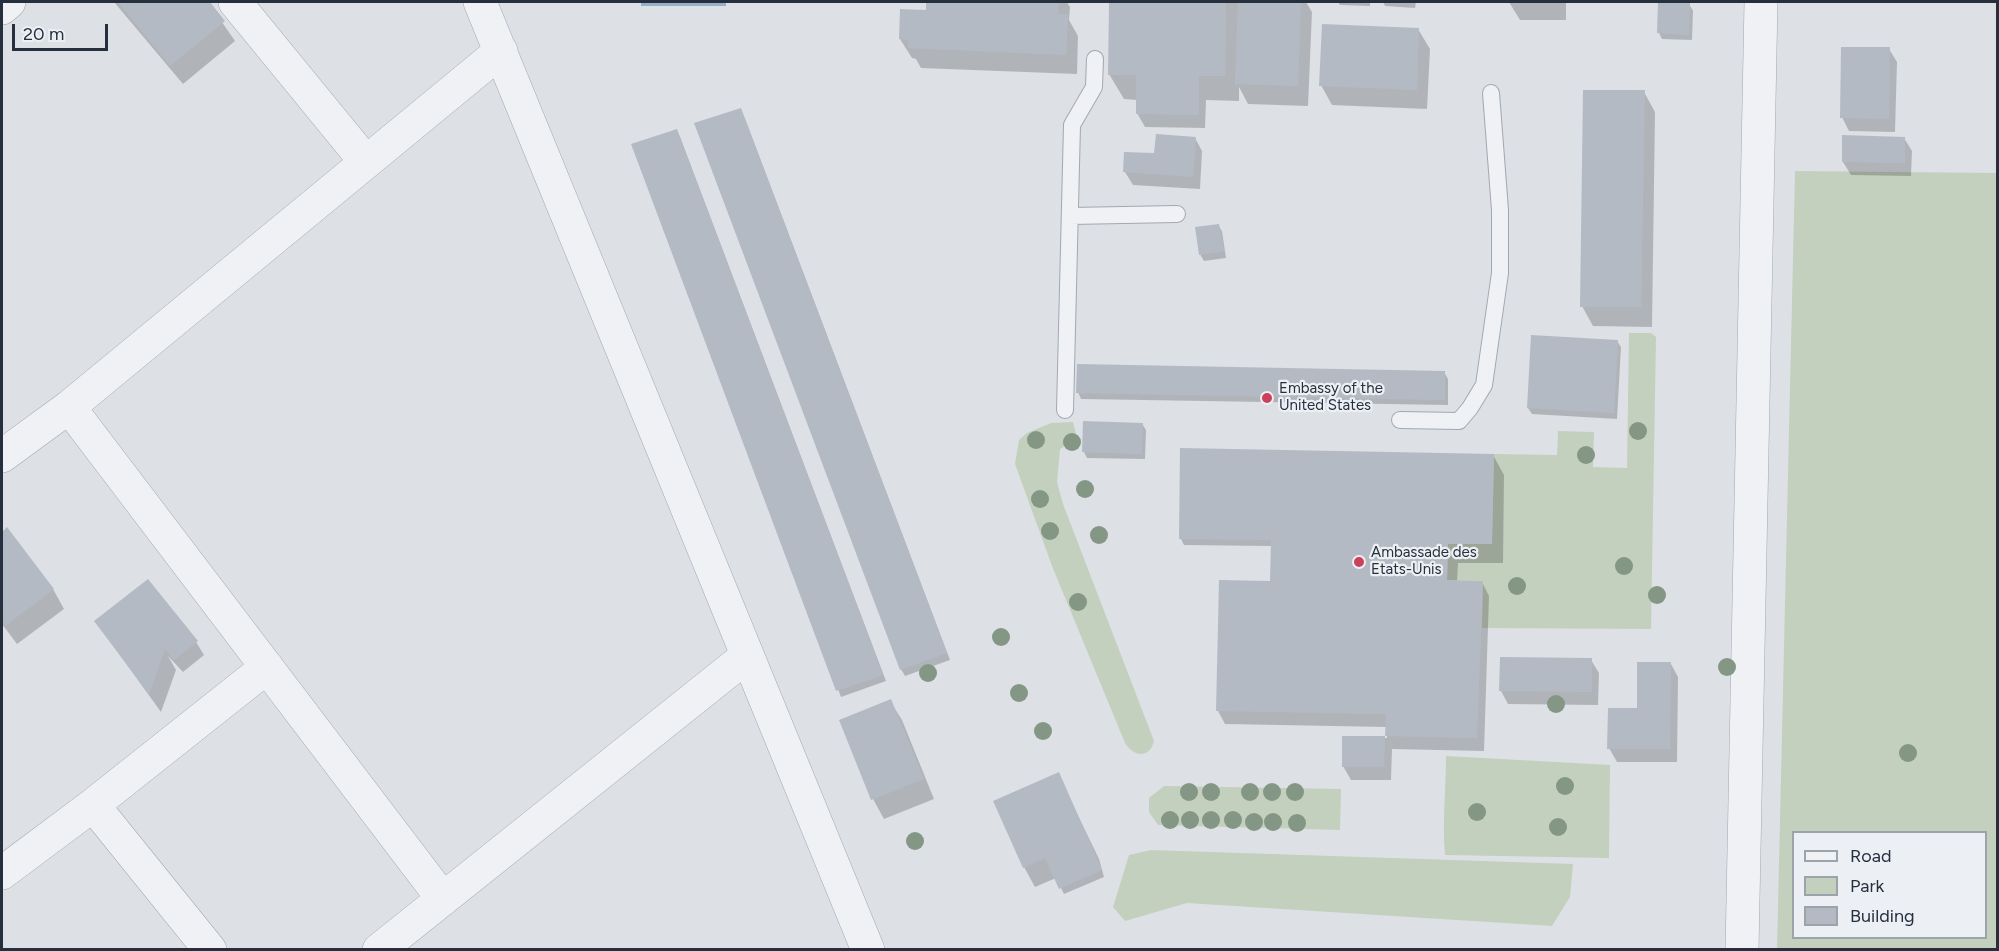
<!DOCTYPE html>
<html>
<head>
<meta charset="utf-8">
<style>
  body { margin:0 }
  #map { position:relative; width:1999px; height:951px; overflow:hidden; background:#dde1e6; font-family:Figtree,sans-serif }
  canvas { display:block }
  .frame { position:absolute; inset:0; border:3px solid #262f3d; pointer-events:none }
  .legend { position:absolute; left:1792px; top:831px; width:195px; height:108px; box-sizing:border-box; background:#ecf0f4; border:2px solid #9da3ab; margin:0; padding:8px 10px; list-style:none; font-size:18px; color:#262f3d }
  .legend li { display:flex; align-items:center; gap:12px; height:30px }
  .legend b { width:30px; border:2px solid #9da3ab }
  .scale { position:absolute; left:12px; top:24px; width:96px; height:27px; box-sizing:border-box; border:3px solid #262f3d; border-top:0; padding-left:8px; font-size:18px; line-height:21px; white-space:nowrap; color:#262f3d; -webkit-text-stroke:4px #ecf0f4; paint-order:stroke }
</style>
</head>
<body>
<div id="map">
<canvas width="1999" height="951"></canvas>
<div class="frame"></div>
<ul class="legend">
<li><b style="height:8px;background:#eff1f5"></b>Road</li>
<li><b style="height:16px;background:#c3d0be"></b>Park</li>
<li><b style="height:16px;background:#b4bac3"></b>Building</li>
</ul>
<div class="scale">20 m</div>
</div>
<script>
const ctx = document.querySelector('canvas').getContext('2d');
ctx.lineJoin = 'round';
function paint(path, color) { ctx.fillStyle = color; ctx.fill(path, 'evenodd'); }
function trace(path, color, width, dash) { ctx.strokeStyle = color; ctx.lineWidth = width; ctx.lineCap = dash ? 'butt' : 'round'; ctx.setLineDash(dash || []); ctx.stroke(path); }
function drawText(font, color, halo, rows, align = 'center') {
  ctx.font = font + ' Figtree,sans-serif'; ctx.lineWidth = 4.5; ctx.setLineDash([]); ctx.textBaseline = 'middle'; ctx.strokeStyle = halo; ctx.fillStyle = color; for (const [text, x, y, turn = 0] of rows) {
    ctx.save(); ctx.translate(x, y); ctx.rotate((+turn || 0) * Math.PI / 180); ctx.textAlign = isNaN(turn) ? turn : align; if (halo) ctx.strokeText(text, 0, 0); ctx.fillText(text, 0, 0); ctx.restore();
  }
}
paint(new Path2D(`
  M1795 171 1997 173V949H1777ZM1986 832V938H1794V832Z
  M1629 333H1651L1656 337 1651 629 1482 628 1483 581 1447 580 1448 544H1492L1494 454 1557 455 1558 431 1594 432 1593 467 1627 468Z
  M1073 422 1076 434 1072 442 1060 449 1057 482 1063 504 1154 741C1149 760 1133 756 1125 743L1052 566 1015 464 1019 440 1027 433 1051 423Z
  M1446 756 1610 765 1609 858 1445 855C1442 822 1446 790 1446 756Z
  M1164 786 1341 789 1340 830 1158 825 1149 812V798Z
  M1151 850 1573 864 1570 897 1552 926 1187 903 1125 921 1113 907 1129 855Z`), '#c3d0be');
paint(new Path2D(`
  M641 2H726V6H641Z`), '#97b0c7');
paint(new Path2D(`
  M114 2H208L235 41 183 84Z
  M927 2H1067L1070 7 1069 20 1078 36 1077 74 921 68 916 59 912 58 900 39 927 12Z
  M1110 2H1306L1312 12 1308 106 1248 104 1239 87V101L1206 100 1205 128 1145 127 1137 113V100L1124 99 1109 74Z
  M1338 2H1370V6L1340 5Z
  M1383 2H1416L1415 8 1385 6Z
  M1509 2H1566V20H1520Z
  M1689 4 1693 11 1692 40 1662 39 1659 33Z
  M1418 29 1430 49 1427 109 1332 105 1321 85Z
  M1889 49 1897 62 1895 132 1849 131 1842 117Z
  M1644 92 1655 112 1652 327 1593 326 1582 306Z
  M744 116 950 660 905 676 901 669Z
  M680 137 886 681 841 697 633 145Z
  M1195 138 1202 151 1200 189 1133 185 1125 172Z
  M1904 138 1912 151 1911 176 1851 175 1843 162Z
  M1218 225 1222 231 1226 258 1204 261 1200 254Z
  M1617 341 1621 347 1617 419 1532 414 1528 408Z
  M1444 372 1448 379V405L1081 399 1078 392Z
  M1142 424 1146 430 1145 459 1087 458 1084 452Z
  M1493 455 1504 475 1503 563H1458L1457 582H1482L1489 596 1484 751 1392 749 1391 780H1351L1343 766 1344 737 1387 738V727L1225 724 1218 711 1271 583V546L1184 545 1181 539Z
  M7 529 53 589 64 609 17 644 2 624V534Z
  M96 622 196 642 204 655 183 672 168 656 176 670 161 712Z
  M1591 660 1599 673 1598 705 1508 704 1501 691Z
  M1671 664 1678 677 1677 762H1617L1609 748Z
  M890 701 902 720 934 799 884 819 873 799 840 721Z
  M1058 774 1099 859 1104 877 1064 894 1056 878 1035 887 1024 867Z`), '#0003');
paint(new Path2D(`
  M118 2H210L225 21 170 66Z
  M926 2H1059L1058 14 1068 15 1066 55 908 48V40L899 39 900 9 926 10Z
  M1109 2H1226L1225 76H1199V115L1136 114V75H1108Z
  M1238 2H1301L1298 86 1235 84Z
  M1658 2 1690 3 1689 35 1657 33Z
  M1322 24 1419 28 1417 90 1319 86Z
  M1841 47H1890L1889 119 1840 118Z
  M1583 90H1645L1641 307H1580Z
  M741 108 947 653 900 670 694 123Z
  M677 129 883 675 836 691 631 144Z
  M1156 134 1196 137 1193 177 1123 172 1124 152 1154 153Z
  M1842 135 1905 137V163L1842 162Z
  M1219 224 1224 251 1199 255 1195 227Z
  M1531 335 1618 340 1614 413 1527 408Z
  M1077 364 1445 371V400L1076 393Z
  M1083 421 1143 423 1142 454 1082 452Z
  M1180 448 1494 454 1492 544H1448L1447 580 1483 581 1477 738 1385 736 1384 767H1342V736H1385L1386 714 1216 711 1219 580 1270 581 1271 540 1179 539Z
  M7 527 54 589 5 626 2 621V532Z
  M148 579 198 641 174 660 165 649 149 694 94 621Z
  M1500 657 1592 658V692L1499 691Z
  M1637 662H1671L1670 749H1607L1608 708H1637Z
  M891 699 924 779 871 800 839 720Z
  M1059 772 1102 870 1059 889 1045 858 1023 868 993 801Z`), '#b4bac3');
const lane = new Path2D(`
  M1070 216 1177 214
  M1065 410 1072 125 1094 87 1095 59
  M1400 420 1459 421 1470 408 1484 385 1500 273V210L1491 93`);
const street = new Path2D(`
  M235 2 366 162
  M480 2 868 950
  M2 8 9 2
  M2 456 69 407
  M93 805 210 950
  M2 873 93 805 267 667
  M443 899 69 407 501 51
  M379 950 747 656
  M1742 950 1761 2`);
trace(lane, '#a2a8b0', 18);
trace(street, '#a2a8b0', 34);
trace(lane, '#eff1f5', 16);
trace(street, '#eff1f5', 33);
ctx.fillStyle = '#849684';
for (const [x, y] of [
  [1638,431],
  [1036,440],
  [1072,442],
  [1586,455],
  [1085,489],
  [1040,499],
  [1050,531],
  [1099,535],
  [1624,566],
  [1517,586],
  [1657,595],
  [1078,602],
  [1001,637],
  [1727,667],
  [928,673],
  [1019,693],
  [1556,704],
  [1043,731],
  [1908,753],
  [1565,786],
  [1189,792],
  [1211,792],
  [1250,792],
  [1272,792],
  [1295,792],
  [1477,812],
  [1170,820],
  [1190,820],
  [1211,820],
  [1233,820],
  [1254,822],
  [1273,822],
  [1297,823],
  [1558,827],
  [915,841]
]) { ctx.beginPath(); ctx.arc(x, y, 9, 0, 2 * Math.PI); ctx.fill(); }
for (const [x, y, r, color] of [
  [1267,398,6,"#cc415a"],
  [1359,562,6,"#cc415a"]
]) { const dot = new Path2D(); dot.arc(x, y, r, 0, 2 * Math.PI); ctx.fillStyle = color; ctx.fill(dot); trace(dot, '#ecf0f4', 2); }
drawText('15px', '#262f3d', '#ecf0f4', [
  ["Embassy of the",1279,389],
  ["United States",1279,406],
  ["Ambassade des",1371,553],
  ["Etats-Unis",1371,570]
], 'left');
</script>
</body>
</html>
